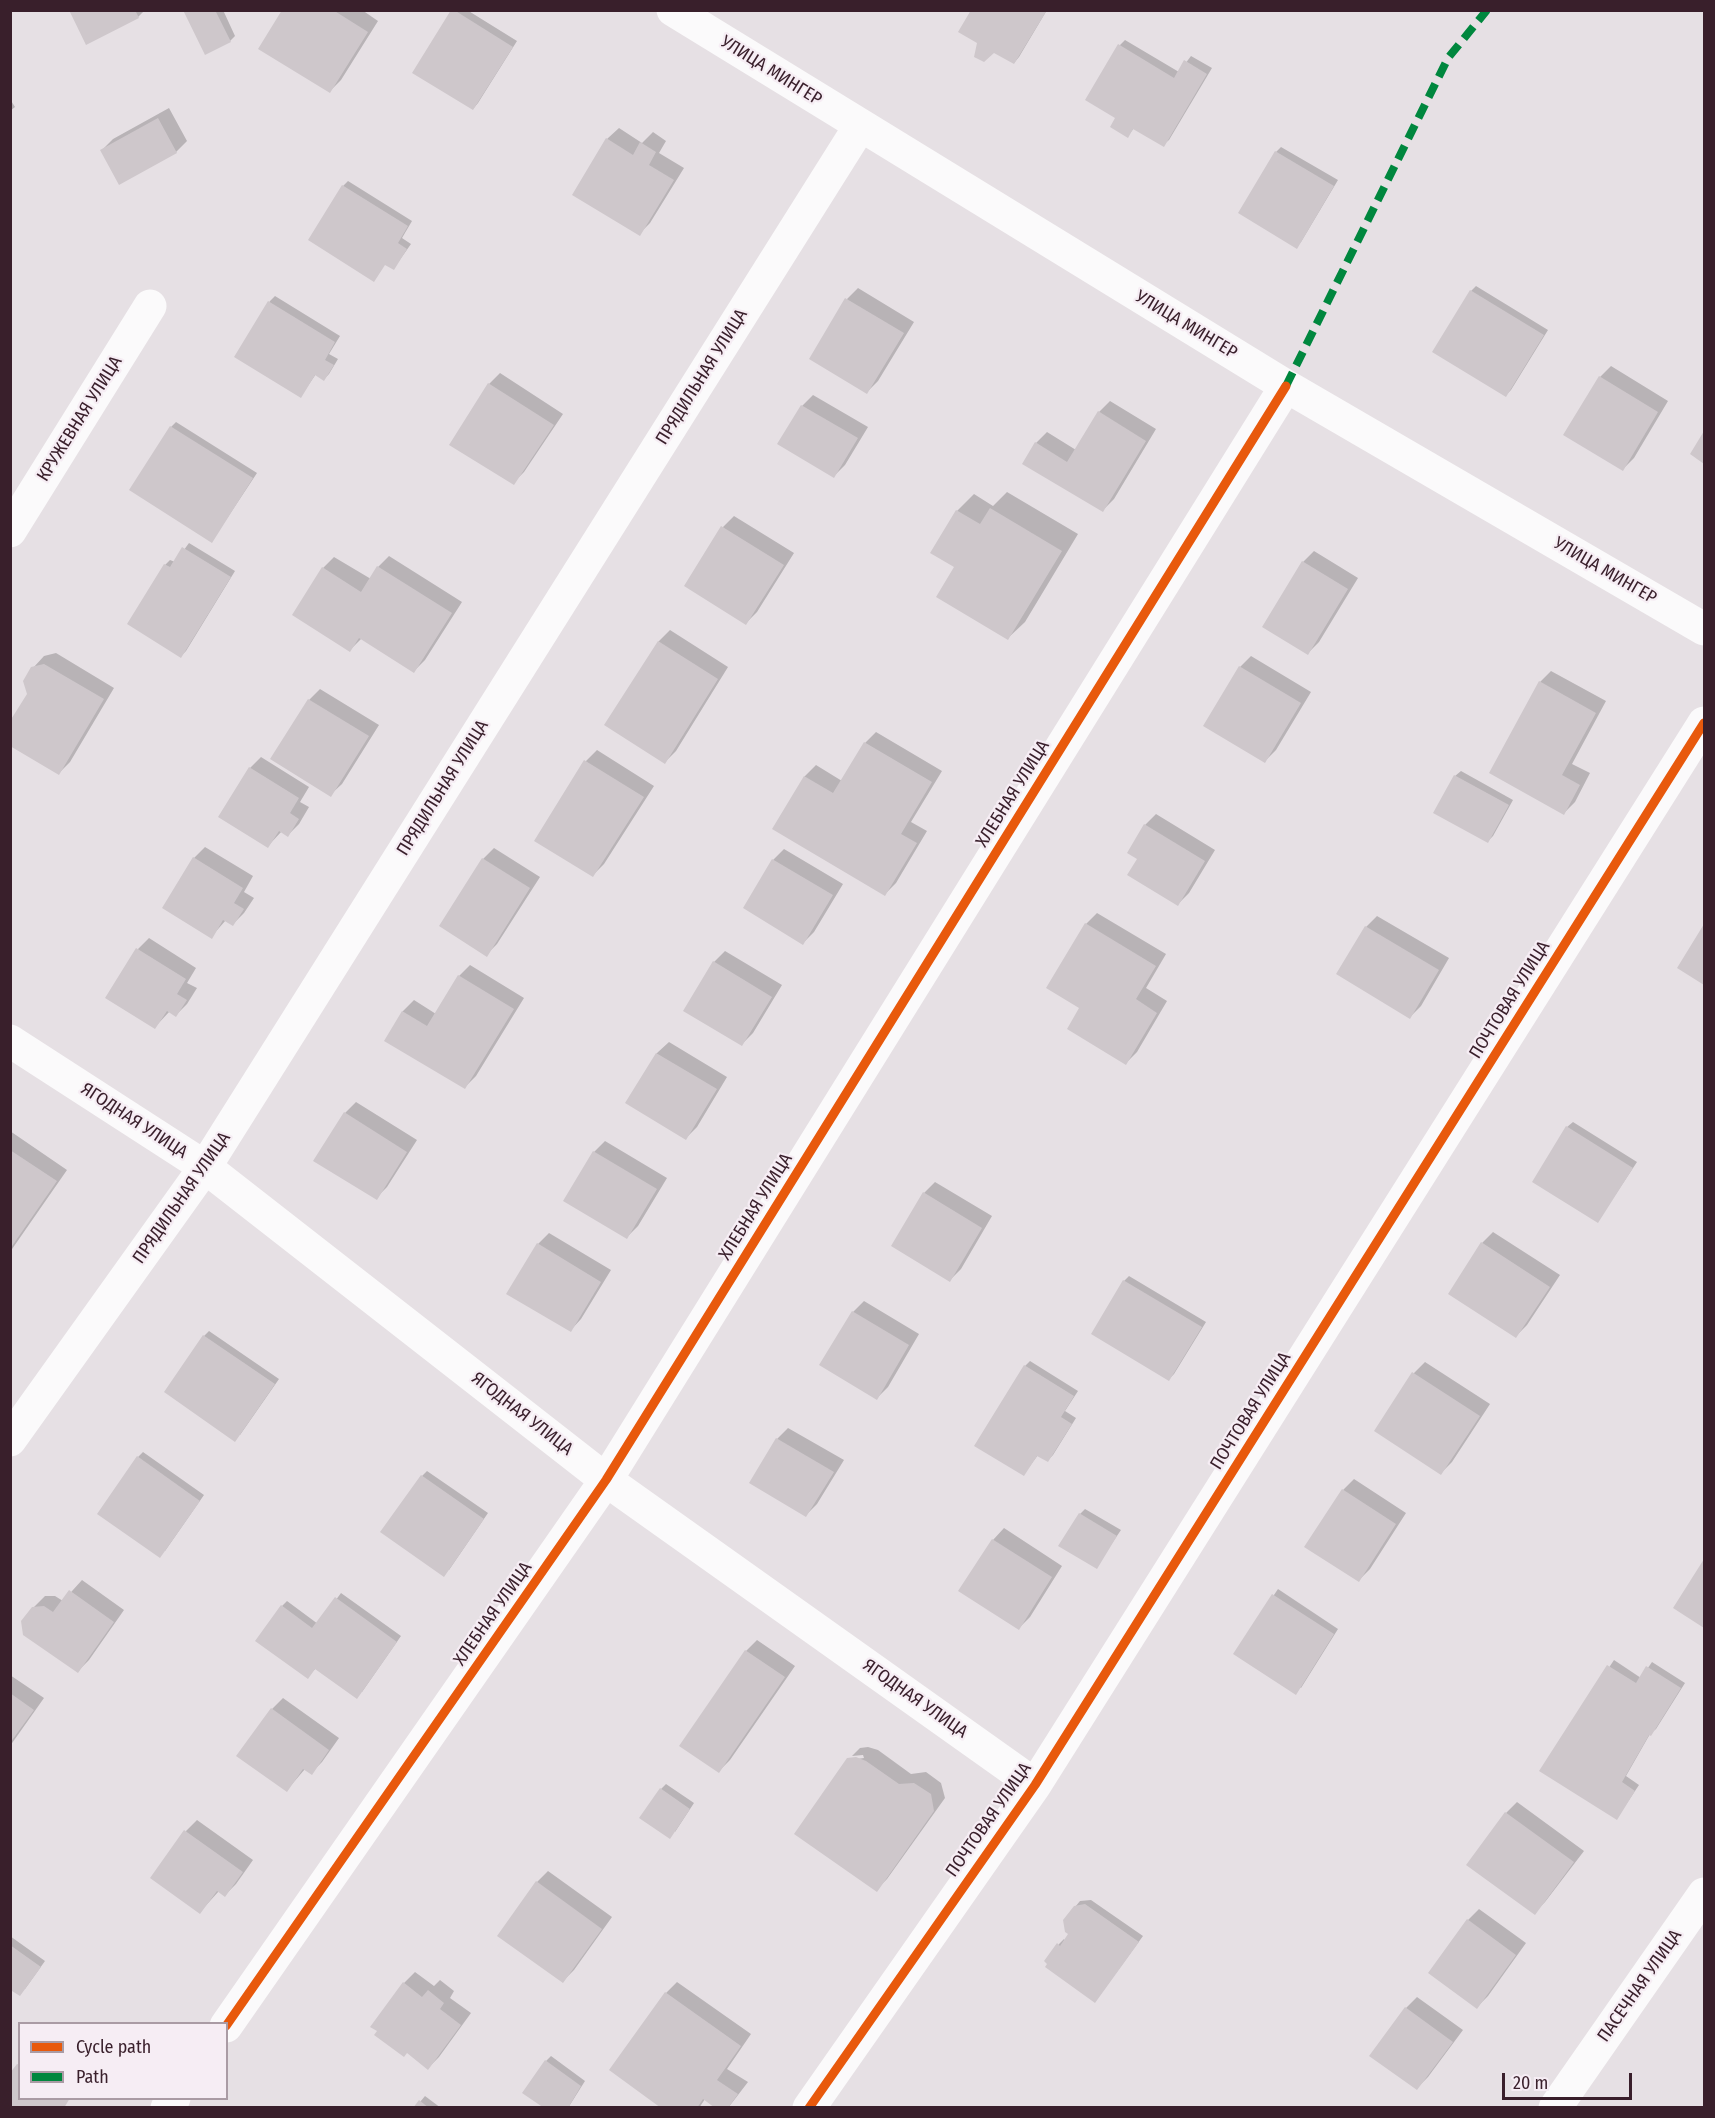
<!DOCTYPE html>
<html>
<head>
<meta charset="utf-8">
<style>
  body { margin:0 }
  #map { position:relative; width:1715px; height:2118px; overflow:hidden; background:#e6e0e4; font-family:"Fira Sans Condensed",sans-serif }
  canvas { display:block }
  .frame { position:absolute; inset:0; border:12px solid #391f2b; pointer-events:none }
  .legend { position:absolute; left:18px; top:2022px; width:210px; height:78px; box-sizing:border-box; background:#f6edf4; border:2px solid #aa9ba4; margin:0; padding:8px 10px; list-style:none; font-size:18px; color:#391f2b }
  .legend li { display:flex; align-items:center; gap:12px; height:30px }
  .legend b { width:30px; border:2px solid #aa9ba4 }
  .scale { position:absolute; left:1502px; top:2073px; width:130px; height:27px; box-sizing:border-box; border:3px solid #391f2b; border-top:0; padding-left:8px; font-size:18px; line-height:21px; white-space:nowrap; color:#391f2b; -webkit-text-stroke:4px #f6edf4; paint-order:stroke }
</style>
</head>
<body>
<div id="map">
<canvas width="1715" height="2118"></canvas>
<div class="frame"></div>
<ul class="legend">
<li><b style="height:8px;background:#e8590c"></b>Cycle path</li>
<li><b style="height:8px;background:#00873e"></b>Path</li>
</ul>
<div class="scale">20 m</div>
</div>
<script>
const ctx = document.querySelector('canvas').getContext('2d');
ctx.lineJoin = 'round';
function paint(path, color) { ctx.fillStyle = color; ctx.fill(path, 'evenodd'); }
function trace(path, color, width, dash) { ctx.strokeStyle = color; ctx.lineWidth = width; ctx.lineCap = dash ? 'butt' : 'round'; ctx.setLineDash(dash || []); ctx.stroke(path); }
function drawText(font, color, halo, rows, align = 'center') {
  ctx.font = font + ' "Fira Sans Condensed",sans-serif'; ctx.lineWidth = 4.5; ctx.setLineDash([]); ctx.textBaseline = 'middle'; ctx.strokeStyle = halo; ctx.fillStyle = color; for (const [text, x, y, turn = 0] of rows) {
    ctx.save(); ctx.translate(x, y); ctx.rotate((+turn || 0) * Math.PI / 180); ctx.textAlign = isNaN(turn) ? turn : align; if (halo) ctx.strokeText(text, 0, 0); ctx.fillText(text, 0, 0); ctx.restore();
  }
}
paint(new Path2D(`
  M71 10H145L138 17Z
  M185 10H223L235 36 230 41Z
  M284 10H362L378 21 341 80 330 91Z
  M453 10H467L517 41 478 103 473 109Z
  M972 10H1047L1019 57 1014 63 979 42Z
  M1125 40 1179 72 1191 56 1212 68 1169 140 1163 145 1134 128 1128 136 1120 45Z
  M10 99 15 107 10 111Z
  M169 108 187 141 176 152 102 150 113 139Z
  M619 128 642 143 653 132 666 141 659 153 684 168 650 223 639 234 607 139Z
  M1281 147 1338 180 1301 242 1296 247 1276 152Z
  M348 181 412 221 402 238 411 244 394 268 343 186Z
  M1476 286 1548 330 1511 390 1506 395 1471 291Z
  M858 288 914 322 878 381 867 392 847 299Z
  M275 296 340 336 329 354 338 359 329 374 324 379 316 374 301 396 236 356 270 301Z
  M1611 366 1668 401 1634 458 1623 469 1600 377Z
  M500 373 563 414 524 472 513 483 489 384Z
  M813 395 868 427 845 465 834 476 779 444 802 406Z
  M1110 401 1156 429 1114 499 1103 510 1036 443 1047 432 1076 450 1099 412Z
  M176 422 257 473 212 541 171 427Z
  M1007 492 1078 534 1025 622 1008 638 956 567 957 511 974 494 993 506Z
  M734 516 794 553 757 612 746 623 723 527Z
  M189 543 235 571 186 651 181 656 165 565 170 560 175 562Z
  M1314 551 1358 578 1319 642 1308 653 1303 562Z
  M389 556 462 602 425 660 414 671 362 638 350 650 323 568 334 557 371 579 378 567Z
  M670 630 728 667 676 751 665 762 606 725 659 641Z
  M56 653 114 688 70 762 59 773 28 694 33 668 44 656Z
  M1251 656 1311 692 1276 750 1265 761 1205 725 1240 667Z
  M1551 671 1606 701 1572 764 1590 773 1575 802 1564 813 1540 682Z
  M320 689 379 725 342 784 330 795 272 758 309 700Z
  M876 732 942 771 911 822 927 831 896 883 885 894 774 829 805 776 816 765 842 781 865 743Z
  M597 750 654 786 604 864 593 875 586 761Z
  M261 757 309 787 300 802 309 807 299 824 288 835 282 831 268 846 250 768Z
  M1461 771 1513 800 1493 836 1488 841 1455 776Z
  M1156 814 1215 850 1189 893 1178 904 1139 858 1145 825Z
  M205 847 253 876 244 892 254 898 244 913 233 924 226 920 211 937 194 858Z
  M494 848 540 877 497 944 486 955 483 859Z
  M784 849 843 884 814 932 803 943 773 860Z
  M1097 913 1166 954 1146 988 1167 1001 1137 1052 1126 1063 1081 1007 1086 924Z
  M1377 916 1449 958 1421 1006 1410 1017 1338 974 1366 927Z
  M1704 927V983L1679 968Z
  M149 938 196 968 187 983 197 988 187 1004 176 1015 170 1011 155 1027 138 949Z
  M725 951 782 985 753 1033 742 1044 714 962Z
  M470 965 524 998 476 1076 465 1087 386 1040 403 1011 414 1000 436 1014 459 976Z
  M669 1042 727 1077 697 1127 686 1138 628 1103 657 1053Z
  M356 1102 417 1140 387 1187 376 1198 315 1160 345 1113Z
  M1573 1122 1637 1162 1598 1221 1567 1127Z
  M10 1131 67 1170 10 1252Z
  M605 1141 667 1178 638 1226 627 1237 594 1152Z
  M935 1182 992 1216 961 1269 950 1280 924 1193Z
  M1493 1232 1560 1275 1527 1325 1516 1336 1482 1243Z
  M549 1233 611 1270 581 1319 570 1331 538 1244Z
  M1129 1276 1206 1322 1174 1374 1169 1379 1124 1281Z
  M864 1301 919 1334 888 1387 877 1398 853 1312Z
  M209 1331 279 1379 240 1435 204 1336Z
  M1030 1361 1078 1391 1065 1411 1076 1418 1053 1455 1048 1460 1038 1455 1024 1474 1025 1366Z
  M1425 1362 1490 1404 1452 1462 1441 1473 1376 1431 1414 1373Z
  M788 1428 844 1460 817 1504 806 1515 777 1439Z
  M143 1452 204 1495 165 1551 138 1457Z
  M427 1471 488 1513 449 1570 422 1476Z
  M1354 1479 1406 1513 1370 1569 1359 1580 1306 1546 1343 1490Z
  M1085 1509 1121 1530 1096 1567 1080 1514Z
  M1004 1528 1062 1566 1030 1617 1019 1628 993 1540Z
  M1704 1562V1626L1675 1608Z
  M82 1580 124 1610 89 1660 78 1671 33 1608 45 1596H55L63 1601Z
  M1278 1589 1338 1629 1301 1688 1235 1653Z
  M341 1593 401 1636 362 1692 316 1668 308 1677 282 1606 287 1601 318 1624Z
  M757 1640 795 1666 730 1760 719 1771 681 1746 746 1651Z
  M1614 1660 1641 1678 1652 1662 1685 1683 1656 1729 1650 1734 1626 1776 1639 1785 1617 1818 1541 1770Z
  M10 1675 44 1698 10 1746Z
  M283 1698 339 1738 322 1762 311 1773 305 1769 287 1790 272 1709Z
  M868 1747 878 1750 911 1774 926 1772 941 1783 945 1798 887 1879 876 1890 850 1760 864 1758 863 1755 852 1756 860 1748Z
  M666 1784 694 1803 675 1832 661 1789Z
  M1517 1802 1584 1851 1545 1902 1534 1913 1506 1813Z
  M197 1820 253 1860 236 1884 225 1895 219 1891 200 1912 186 1831Z
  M548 1871 612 1917 574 1970 563 1981 537 1882Z
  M1091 1900 1143 1936 1100 1995 1046 1961 1059 1944 1064 1939 1065 1941 1070 1934 1075 1907 1080 1901Z
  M1479 1909 1526 1943 1488 1996 1477 2007 1430 1973 1468 1920Z
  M10 1936 45 1961 25 1989 13 1990 10 1993Z
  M415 1972 434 1986 440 1980 454 1991 450 1998 471 2013 439 2057 428 2068 407 2052 404 1983Z
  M677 1982 751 2034 727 2069 748 2082 728 2108 705 2099 699 2108H664L611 2070 666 1993Z
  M1417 1997 1463 2030 1428 2077 1417 2088 1406 2008Z
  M551 2056 585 2081 568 2108H546V2061Z
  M425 2096 441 2108H415Z`), '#0003');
paint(new Path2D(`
  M69 10H135L139 18 86 45Z
  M183 10H215L231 42 205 55Z
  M282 10H333L368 32 330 93 258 49Z
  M451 10H454L513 47 473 110 412 73Z
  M971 10H1047L1014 64 994 53 984 62 974 57 977 43 958 32Z
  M1118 44 1174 78 1184 60 1207 74 1164 147 1133 129 1128 138 1110 127 1115 118 1085 100Z
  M158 118 177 153 119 185 100 150Z
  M606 138 633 155 640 142 656 152 649 165 674 180 640 236 572 195Z
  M1275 151 1334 186 1297 249 1238 213Z
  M342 185 408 226 398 243 407 249 394 270 385 265 374 282 308 240Z
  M1470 290 1544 335 1506 397 1432 352Z
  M845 298 904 333 867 394 809 359Z
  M268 301 335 342 325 360 334 365 324 381 315 375 301 398 234 357Z
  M1599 376 1658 412 1623 471 1563 435Z
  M488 383 554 425 514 485 449 445Z
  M801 405 858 438 834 478 777 444Z
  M1098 411 1146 441 1103 512 1022 464 1035 442 1067 462Z
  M170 426 253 478 212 543 129 490Z
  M1704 431V464L1690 454Z
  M990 508 1062 551 1008 640 936 597 954 567 930 553 956 510 980 524Z
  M721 526 784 565 746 625 684 586Z
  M182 547 231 577 181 658 127 624 164 564 170 567Z
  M1302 561 1348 589 1308 655 1262 627Z
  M377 566 452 613 414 673 359 638 350 652 292 615 322 567 361 592Z
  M658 641 718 679 665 764 604 725Z
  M44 664 104 699 59 775 10 746V721L27 694 23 681 31 667Z
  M1239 666 1301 703 1265 763 1203 726Z
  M1539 681 1596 713 1562 775 1580 785 1564 815 1489 773Z
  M308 699 369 736 331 797 270 759Z
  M864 742 932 782 901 834 917 843 885 896 772 829 804 776 833 793Z
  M584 760 644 797 593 877 534 841Z
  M249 767 299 798 290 813 299 819 288 837 279 831 268 848 218 817Z
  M1454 775 1509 805 1488 843 1433 813Z
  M1144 824 1205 861 1178 906 1127 875 1137 859 1127 853Z
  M193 857 243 888 234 903 244 909 233 926 223 920 212 939 162 908Z
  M482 858 530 888 487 957 439 926Z
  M772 859 833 895 803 945 743 908Z
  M1085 923 1156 966 1136 999 1157 1013 1126 1065 1067 1029 1079 1008 1046 988Z
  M1704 924V985L1677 968Z
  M1365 926 1439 970 1410 1019 1336 974Z
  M136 948 186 979 177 994 187 1000 176 1017 167 1011 155 1029 105 998Z
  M713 961 772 997 742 1046 683 1011Z
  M458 975 514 1009 465 1089 384 1041 402 1011 427 1026Z
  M656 1053 717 1089 686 1140 625 1103Z
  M344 1112 407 1152 377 1200 313 1161Z
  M1566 1126 1633 1168 1598 1223 1532 1182Z
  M10 1150 57 1181 10 1249Z
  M593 1151 657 1189 627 1239 563 1201Z
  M923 1192 982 1228 950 1282 891 1246Z
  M1481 1242 1550 1287 1516 1338 1448 1294Z
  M537 1243 601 1282 571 1332 506 1294Z
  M1123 1280 1202 1327 1169 1381 1091 1334Z
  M852 1311 909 1345 877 1400 819 1365Z
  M203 1335 275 1384 235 1442 164 1392Z
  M1024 1365 1074 1396 1061 1417 1072 1424 1048 1462 1037 1456 1024 1476 974 1446Z
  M1412 1372 1480 1416 1441 1475 1374 1431Z
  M776 1438 834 1472 806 1517 749 1483Z
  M137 1456 200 1501 160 1558 97 1514Z
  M421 1475 484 1519 444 1577 380 1532Z
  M1342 1489 1396 1524 1359 1582 1304 1547Z
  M1079 1513 1117 1536 1097 1569 1058 1546Z
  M992 1539 1052 1577 1019 1630 958 1591Z
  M1704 1559V1628L1673 1608Z
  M69 1590 114 1622 78 1673 23 1635 21 1621 32 1607 44 1606 53 1612Z
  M1272 1594 1334 1634 1296 1695 1233 1654Z
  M335 1597 397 1642 357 1699 315 1669 308 1679 255 1641 281 1605 312 1628Z
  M745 1650 785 1677 719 1773 679 1746Z
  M1607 1665 1636 1683 1646 1666 1681 1688 1651 1736 1649 1735 1622 1782 1635 1791 1617 1820 1539 1771Z
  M10 1693 34 1710 10 1743Z
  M271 1708 329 1750 312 1775 303 1769 287 1792 236 1756Z
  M856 1757 866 1761 899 1784 914 1783 931 1794 934 1811 877 1892 794 1834 847 1758Z
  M660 1788 690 1809 670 1839 639 1818Z
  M1505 1812 1574 1862 1535 1915 1466 1865Z
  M184 1830 243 1872 225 1897 217 1891 200 1914 150 1878Z
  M536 1881 602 1929 563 1983 497 1936Z
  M1085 1904 1139 1942 1095 2003 1045 1967 1047 1964 1044 1961 1057 1943 1060 1946 1068 1934 1065 1932 1063 1920 1074 1906Z
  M1467 1919 1516 1955 1477 2009 1428 1973Z
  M10 1945 41 1967 20 1996 12 1991 10 1993Z
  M403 1982 422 1997 428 1990 444 2003 440 2009 461 2025 428 2070 407 2053 404 2057 374 2035 377 2031 370 2027Z
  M665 1992 741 2046 717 2080 738 2094 728 2108H715L703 2099 697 2108H661L609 2070Z
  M1405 2007 1453 2042 1417 2090 1369 2056Z
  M545 2060 581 2086 568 2108H544L522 2093Z
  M17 2064 20 2065V2098H70L64 2108H10V2073Z
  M419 2100 429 2108H413Z`), '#cec7cb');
trace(new Path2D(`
  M673 10 1286 386 1704 629
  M10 531 150 306
  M10 1041 205 1167 606 1480 1035 1785
  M10 1440 205 1167 860 126
  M226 2026 606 1480 1286 386
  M167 2108 174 2098
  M809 2108 1035 1785 1704 723
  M1555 2108 1704 1894`), '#fbfafb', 33);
trace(new Path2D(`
  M1286 386 1448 58 1487 10`), '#00873e', 8, [15, 8]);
trace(new Path2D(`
  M226 2026 606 1480 1286 386
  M809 2108 1035 1785 1704 723`), '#e8590c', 9);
drawText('18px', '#391f2b', '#f6edf4', [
  ["УЛИЦА МИНГЕР",771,71,32],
  ["УЛИЦА МИНГЕР",1186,325,31],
  ["ПРЯДИЛЬНАЯ УЛИЦА",702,377,-58],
  ["КРУЖЕВНАЯ УЛИЦА",80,419,-58],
  ["УЛИЦА МИНГЕР",1605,571,30],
  ["ПРЯДИЛЬНАЯ УЛИЦА",443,788,-58],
  ["ХЛЕБНАЯ УЛИЦА",1013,794,-58],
  ["ПОЧТОВАЯ УЛИЦА",1510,1000,-58],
  ["ЯГОДНАЯ УЛИЦА",134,1121,33],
  ["ПРЯДИЛЬНАЯ УЛИЦА",182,1198,-55],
  ["ХЛЕБНАЯ УЛИЦА",756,1207,-58],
  ["ПОЧТОВАЯ УЛИЦА",1251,1411,-58],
  ["ЯГОДНАЯ УЛИЦА",522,1414,38],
  ["ХЛЕБНАЯ УЛИЦА",493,1614,-55],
  ["ЯГОДНАЯ УЛИЦА",915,1699,35],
  ["ПОЧТОВАЯ УЛИЦА",989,1820,-55],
  ["ПАСЕЧНАЯ УЛИЦА",1640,1986,-55]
]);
</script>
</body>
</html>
